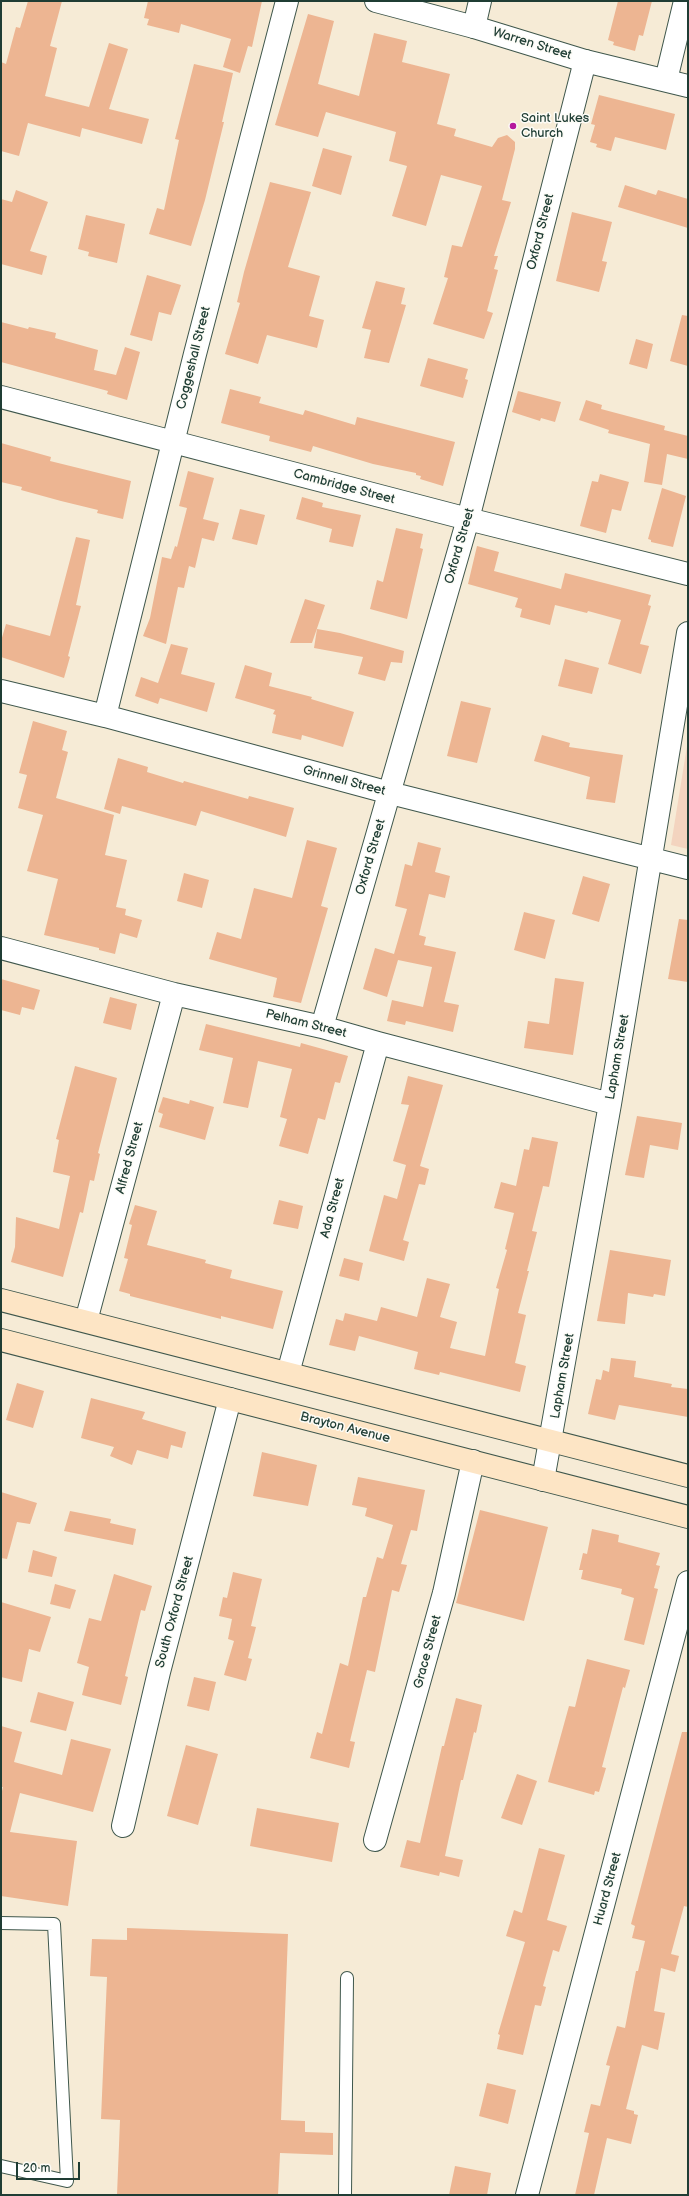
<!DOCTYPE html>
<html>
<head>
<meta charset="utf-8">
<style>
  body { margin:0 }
  #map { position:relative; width:689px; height:2196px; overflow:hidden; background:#f6ebd6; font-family:"Balsamiq Sans",sans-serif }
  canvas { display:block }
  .frame { position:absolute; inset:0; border:2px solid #1f3d34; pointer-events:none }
  .scale { position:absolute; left:16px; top:2162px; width:64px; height:18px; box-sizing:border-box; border:2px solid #1f3d34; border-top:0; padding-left:5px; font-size:12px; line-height:14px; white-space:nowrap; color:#1f3d34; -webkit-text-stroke:3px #fdfcf7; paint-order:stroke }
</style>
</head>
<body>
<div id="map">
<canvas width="689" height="2196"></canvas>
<div class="frame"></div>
<div class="scale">20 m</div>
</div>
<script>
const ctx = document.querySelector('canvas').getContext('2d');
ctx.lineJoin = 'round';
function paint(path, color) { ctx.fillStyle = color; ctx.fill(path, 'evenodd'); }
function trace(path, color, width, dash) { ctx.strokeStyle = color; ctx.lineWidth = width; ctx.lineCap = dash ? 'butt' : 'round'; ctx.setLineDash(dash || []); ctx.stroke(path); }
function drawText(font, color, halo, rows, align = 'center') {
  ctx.font = font + ' "Balsamiq Sans",sans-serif'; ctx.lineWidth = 3; ctx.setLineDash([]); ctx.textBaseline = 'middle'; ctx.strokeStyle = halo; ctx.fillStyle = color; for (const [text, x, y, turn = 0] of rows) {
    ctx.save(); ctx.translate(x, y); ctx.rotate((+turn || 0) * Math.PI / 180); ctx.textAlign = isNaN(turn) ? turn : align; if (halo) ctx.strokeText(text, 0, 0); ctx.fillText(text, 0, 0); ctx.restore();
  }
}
paint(new Path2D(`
  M688 740V849L671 845Z`), '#f3d4bf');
paint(new Path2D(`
  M28 1H62L50 46 57 48 45 96 89 107 109 43 128 49 109 109 149 119 142 144 82 128 80 137 28 123 19 156 1 151V62L6 64 16 27 20 28Z
  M148 1H262L252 47 248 46 240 73 223 67 231 39 181 24 179 33 147 25 149 19 144 18Z
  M618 1H652L643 36 639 35 635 51 613 45 614 42 608 40Z
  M308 14 334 21 318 84 359 96 374 33 407 41 402 62 450 74 437 124 456 129 454 136 492 147 498 138 507 135 515 142V149L502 200 511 202 494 256H498L494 269 498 270 487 311 493 313 484 339 433 324 448 278 444 277 452 245 462 247 482 186 441 175 426 226 392 216 407 166 389 161 396 132 326 112 318 137 275 125Z
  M194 64 233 73 222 122H224L205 200 191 246 149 234 157 208 164 210 179 140 175 139Z
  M599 95 675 114 666 150 615 137 611 151 596 147 597 144 590 142 595 125 591 124Z
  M323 148 352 156 341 195 312 186Z
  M270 182 311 192 288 267 320 276 309 316 324 320 317 348 267 335 258 364 225 354 240 303 237 302 244 272Z
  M625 185 656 195 658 190 688 199V228L618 207Z
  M16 190 48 202 30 251 47 256 42 275 1 264V199L12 202Z
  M572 212 612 222 602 261 607 262 599 292 556 281Z
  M86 215 125 224 117 263 88 256 89 252 78 249Z
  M147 275 181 285 171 315 159 312 152 341 130 335Z
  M376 281 405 288 401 304 406 305 389 363 364 358 371 330 362 328Z
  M682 315 688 316V366L670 361Z
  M1 322 28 329 29 327 56 333 55 338 98 350 94 370 116 375 125 347 140 352 127 400 107 394 108 391 1 362Z
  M636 339 653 344 647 369 629 364Z
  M428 358 468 369 465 379 468 380 463 398 420 386Z
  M230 389 261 397 259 403 303 415 305 410 355 425 357 417 455 442 443 486 420 479 421 476 416 475V473L373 464 313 446 311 452 269 441 270 436 221 423Z
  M518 391 561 402 555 422 541 418 540 421 512 412Z
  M586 400 602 405 601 409 665 426 664 430 688 436V459L667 454 662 485 644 482 650 444 608 433 609 430 579 420Z
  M1 443 51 457 50 461 131 481 123 519 97 513 98 510 61 501 21 490 22 487 1 482Z
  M188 471 214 478 203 519 219 523 214 541 202 538 195 568 189 566 184 588 178 587 166 644 143 636 150 618 162 557 171 559 175 546 177 547 187 508 179 506Z
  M600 474 629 482 621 511 612 509 606 533 580 526 592 481 598 482Z
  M662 488 686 496 673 547 651 542V540L648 539Z
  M302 497 323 503 322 507 361 515 353 547 329 542 332 529 296 519Z
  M240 509 265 515 257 545 232 539Z
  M396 528 423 534 420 548 423 549 407 619 370 609 377 580 383 582Z
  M76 537 90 540 76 605 81 606 68 656 70 657 64 678 1 657V641L6 624 50 636Z
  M477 546 499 552 494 571 561 589 565 573 651 595 648 605 651 606 640 644 649 646 641 674 608 664 621 620 588 611 587 613 555 605 550 625 520 617 522 609 515 607 518 598 468 584Z
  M305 599 325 605 312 643H290Z
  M317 629 340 633 404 651 402 663 391 662 385 681 358 674 363 657 314 648Z
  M171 644 188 648 181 674 215 683 207 712 160 698 158 704 135 696 141 677 158 683Z
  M565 659 599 668 592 694 558 686Z
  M245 665 272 673 269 686 312 697 311 699 354 712 343 747 302 735 301 740 272 733 276 715 273 714 275 710 235 698Z
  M461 701 491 708 477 763 447 756Z
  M33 721 67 731 62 750 68 752 56 798 114 815 105 855 127 860 116 907 126 909 125 915 142 920 137 938 120 933 115 954 99 950V948L44 935 58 879 27 871 43 815 18 808 27 775 19 773Z
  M542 735 570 743 569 747 623 755 615 803 586 799 590 777 534 761Z
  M118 758 148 767 147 772 183 783 184 781 248 799 249 796 294 808 286 837 201 811 196 826 122 806 120 814 104 809Z
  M307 840 337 848 321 906 328 908 301 1003 273 997 277 978 209 959 217 932 241 939 254 888 292 898Z
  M418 842 441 848 435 872 450 876 445 898 429 894 419 935 426 937 424 945 456 952 444 1002 459 1005 453 1032 406 1021 405 1025 387 1021 392 1000 423 1007 432 967 398 960 387 997 363 989 375 948 394 954 407 909 395 906 405 864 412 866Z
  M184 873 209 880 202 908 177 901Z
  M583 876 610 884 599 922 572 914Z
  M524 912 555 920 545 959 514 950Z
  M679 919 688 920V982L668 979Z
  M555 978 584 982 573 1055 524 1048 528 1021 549 1024Z
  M1 979 40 990 34 1010 22 1007 20 1015 1 1010Z
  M110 997 137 1004 131 1030 103 1023Z
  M206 1024 300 1047 301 1043 348 1056 340 1083 335 1082 325 1120 318 1118 308 1154 279 1146 287 1119 280 1117 292 1069 258 1061 248 1108 223 1103 233 1058 199 1050Z
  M75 1066 117 1078 98 1153 100 1154 94 1181 90 1180 83 1213 80 1212 63 1277 11 1262 15 1247 16 1217 59 1229 70 1176 53 1172 59 1140 56 1139Z
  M408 1076 443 1085 420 1166 429 1169 425 1185 419 1184 403 1240 409 1242 404 1261 369 1251 384 1195 397 1199 406 1165 393 1161 409 1105 401 1104Z
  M163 1097 189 1104 190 1100 214 1107 205 1140 159 1127 163 1114 158 1112Z
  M637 1116 682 1123 678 1150 650 1145 644 1178 625 1175Z
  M532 1137 558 1142 549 1187 543 1186 532 1231 537 1232 527 1271H529L518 1313 526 1315 515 1363 526 1366 520 1392 440 1372 439 1375 414 1369 418 1352 359 1336 355 1351 329 1345 336 1319 343 1321 345 1313 377 1321 381 1307 417 1317 427 1278 450 1284 440 1317 457 1322 450 1348 485 1356 499 1289 496 1288 507 1250 505 1249 514 1213 494 1208 501 1182 516 1186 524 1149 529 1150Z
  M279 1200 303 1206 298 1229 273 1224Z
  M135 1205 157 1211 147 1245 206 1260 205 1263 232 1270 230 1278 283 1291 273 1329 221 1316V1319L130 1296V1294L119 1291 128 1259 124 1258 132 1225 129 1224Z
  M610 1250 671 1260 665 1296 654 1294 653 1297 628 1293 625 1324 597 1321Z
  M344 1258 363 1263 359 1281 339 1276Z
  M611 1358 636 1361 634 1377 672 1384 671 1387 688 1389V1417L619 1405 615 1420 588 1414 596 1379 601 1380 603 1370 609 1372Z
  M17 1383 44 1391 33 1428 6 1420Z
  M91 1398 145 1412 142 1419 186 1432 182 1448 171 1445 168 1459 137 1450 132 1465 110 1456 114 1447 81 1438Z
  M262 1452 317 1465 308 1506 253 1496Z
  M358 1477 425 1490 417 1531 411 1530 401 1564 407 1565 399 1592 392 1590 375 1672 367 1670 350 1741 355 1742 349 1768 310 1758 317 1732 322 1734 340 1663 348 1666 363 1597H366L377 1557 383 1559 393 1525 365 1516 367 1508 352 1505Z
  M1 1492 37 1503 30 1524 17 1522 7 1559 1 1558Z
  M480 1510 548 1527 524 1621 456 1603Z
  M70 1511 111 1519 110 1523 136 1529 133 1545 64 1531Z
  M592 1529 619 1535 618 1542 660 1553 656 1565 660 1566 654 1588 658 1589 644 1645 624 1640 634 1598 621 1594 622 1589 581 1579 583 1570H579L583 1553 587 1554Z
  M33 1550 57 1557 52 1577 28 1572Z
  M233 1572 262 1579 251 1626 256 1627 248 1658 252 1659 246 1681 224 1675 234 1641 228 1639 232 1619 219 1616 223 1597 227 1598Z
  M114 1574 152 1586 145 1611 141 1610 125 1676 128 1677 121 1705 82 1695 89 1667 77 1663 89 1618 101 1621Z
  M55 1584 76 1590 70 1609 50 1604Z
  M1 1602 51 1617 40 1652 29 1649 22 1682 1 1677Z
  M587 1659 630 1670 625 1688 623 1687 602 1767 606 1768 599 1792 595 1791 594 1795 548 1782 569 1706 575 1707Z
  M194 1677 216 1682 209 1711 187 1706Z
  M38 1692 74 1702 66 1731 30 1722Z
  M456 1698 482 1705 476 1733 474 1732 463 1780H461L445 1856 463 1860 459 1877 440 1872 439 1876 400 1867 407 1840 420 1843 442 1746H444Z
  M1 1726 22 1732 14 1762 62 1775 71 1739 111 1749 93 1812 20 1793 10 1832 77 1841 68 1906 1 1896V1795L3 1787H1Z
  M682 1732H688V1907L684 1906 671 1954 679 1956 675 1972 661 1968 654 2011 665 2013 658 2050 642 2045 626 2109 634 2111V2114L638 2115 631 2144 607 2138 594 2195H575L589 2133 584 2132 591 2104 600 2106 610 2066 606 2065 617 2026 625 2028 636 1971H638L645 1941 632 1938 635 1926 631 1924Z
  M186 1745 218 1754 198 1825 167 1816Z
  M517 1774 537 1781 522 1825 501 1818Z
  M257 1808 339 1823 332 1862 250 1846Z
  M539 1848 565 1855 547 1920 567 1926 559 1952 553 1950 543 1986 546 1987 541 2006 535 2005 523 2055 497 2049 500 2035 498 2034 525 1942 506 1936 514 1910 522 1913Z
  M127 1928 288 1934 281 2120 305 2121V2132L333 2133V2155L280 2153 278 2195H117L120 2120 101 2119 107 1977 90 1976 92 1939 127 1940Z
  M487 2083 516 2090 508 2124 479 2116Z
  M455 2166 491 2173 487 2195H449Z`), '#edb592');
const service = new Path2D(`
  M1 1923 54 1924 67 2181 1 2166
  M345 2195 347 1978`);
const minor = new Path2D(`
  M474 27 480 1
  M666 80 685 1
  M1 397 468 519 688 574
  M1 691 105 716 390 793 688 868
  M105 716 195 354 287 1
  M1 948 174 994 322 1027 378 1043 610 1104
  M322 1027 468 519 585 61
  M86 1321 174 994
  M288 1373 378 1043
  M543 1480 610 1104 688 633
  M123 1826 159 1672 230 1399
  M375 1840 444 1593 473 1461
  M527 2195 688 1582`);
const tertiary = new Path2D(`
  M376 1 474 27 585 61 688 86`);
const secondary = new Path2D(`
  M1 1300 688 1476
  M1 1340 688 1517`);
trace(service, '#3f574c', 14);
trace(minor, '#3f574c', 24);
trace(tertiary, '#3f574c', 24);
trace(secondary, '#3f574c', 24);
trace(service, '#fff', 12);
trace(minor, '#fff', 22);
trace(tertiary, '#fff', 22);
trace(secondary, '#fde5c5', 22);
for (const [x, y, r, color] of [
  [513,126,4,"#b5179e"]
]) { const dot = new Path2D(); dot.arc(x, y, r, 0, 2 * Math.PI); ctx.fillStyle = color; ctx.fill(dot); trace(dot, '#fdfcf7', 1.5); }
drawText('13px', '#1f3d34', '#fdfcf7', [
  ["Warren Street",532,44,17],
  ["Oxford Street",541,232,-76],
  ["Coggeshall Street",194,358,-76],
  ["Cambridge Street",344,487,15],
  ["Oxford Street",460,546,-74],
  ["Grinnell Street",344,781,15],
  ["Oxford Street",371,857,-74],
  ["Pelham Street",306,1024,14],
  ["Lapham Street",618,1057,-80],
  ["Alfred Street",130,1158,-75],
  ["Ada Street",333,1208,-75],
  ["Lapham Street",563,1376,-80],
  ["Brayton Avenue",345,1428,14],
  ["South Oxford Street",175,1612,-75],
  ["Grace Street",428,1652,-75],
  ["Huard Street",608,1889,-75]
]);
drawText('13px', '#1f3d34', '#fdfcf7', [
  ["Saint Lukes",521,119],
  ["Church",521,134]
], 'left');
</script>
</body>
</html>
